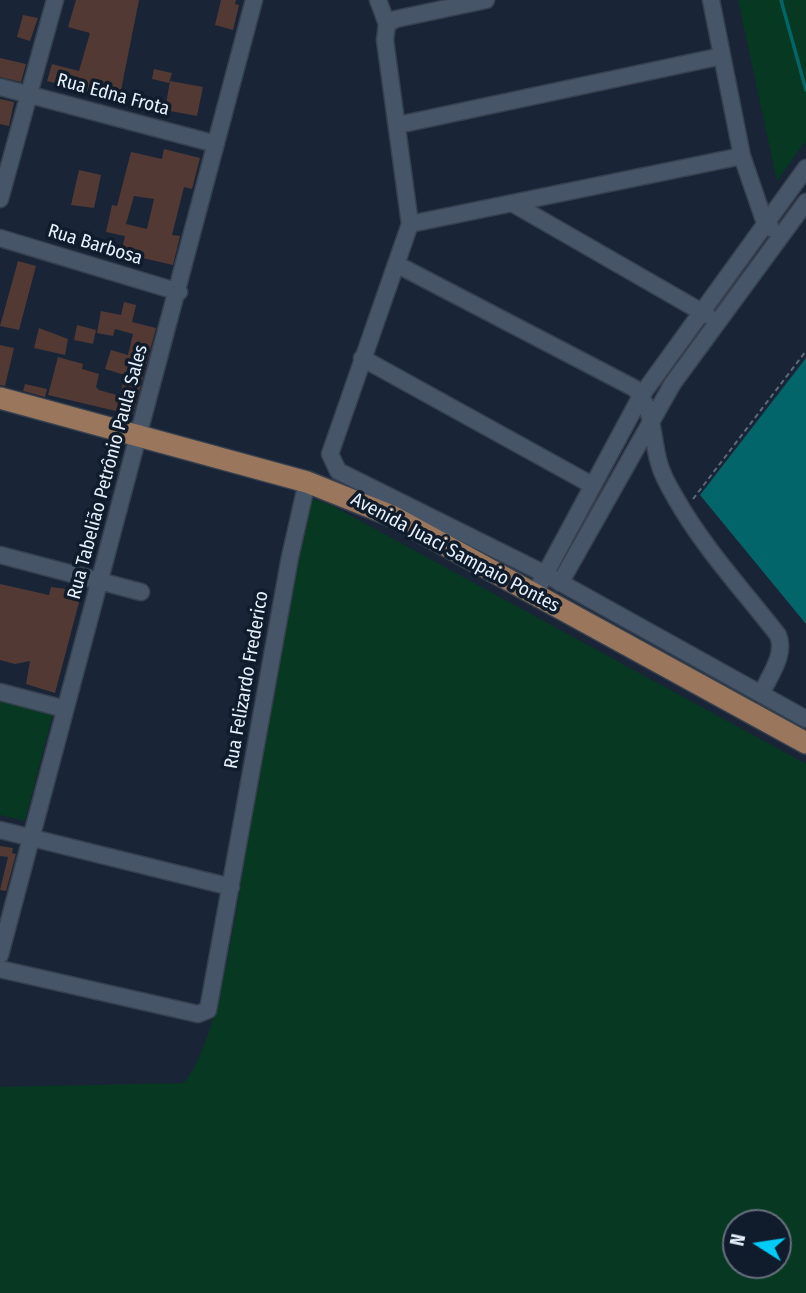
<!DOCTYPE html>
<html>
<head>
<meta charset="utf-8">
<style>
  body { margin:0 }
  #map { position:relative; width:806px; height:1293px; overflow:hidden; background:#192537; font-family:"Fira Sans Condensed",sans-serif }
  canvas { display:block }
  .north { position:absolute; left:722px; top:1209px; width:70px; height:70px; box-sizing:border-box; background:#101c2c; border:2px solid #66707f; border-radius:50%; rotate:282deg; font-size:19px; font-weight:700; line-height:28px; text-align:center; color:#e6effb }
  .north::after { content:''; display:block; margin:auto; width:24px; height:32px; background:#00cbf8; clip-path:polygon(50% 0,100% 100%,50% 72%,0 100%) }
</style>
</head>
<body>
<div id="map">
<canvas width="806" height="1293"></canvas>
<div class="north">N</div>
</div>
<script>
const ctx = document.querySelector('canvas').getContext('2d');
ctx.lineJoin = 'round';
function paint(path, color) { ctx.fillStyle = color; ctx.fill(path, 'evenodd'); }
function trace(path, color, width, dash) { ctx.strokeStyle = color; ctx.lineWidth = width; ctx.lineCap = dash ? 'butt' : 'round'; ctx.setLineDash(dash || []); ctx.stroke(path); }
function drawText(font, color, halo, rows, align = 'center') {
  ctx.font = font + ' "Fira Sans Condensed",sans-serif'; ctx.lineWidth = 7; ctx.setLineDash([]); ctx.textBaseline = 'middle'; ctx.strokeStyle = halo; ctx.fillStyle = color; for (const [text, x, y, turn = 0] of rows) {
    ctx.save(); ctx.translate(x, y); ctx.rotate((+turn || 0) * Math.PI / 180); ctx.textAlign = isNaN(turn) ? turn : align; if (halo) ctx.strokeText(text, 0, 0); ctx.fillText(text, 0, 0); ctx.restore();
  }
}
paint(new Path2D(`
  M738 0H806V140L777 181Z
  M307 497 331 505 806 764V1293H0V1087L184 1083C221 1039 238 894 249 833 268 721 288 609 307 497ZM736 1223H778V1265H736Z
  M0 699 53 713 25 821 0 815Z`), '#073821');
paint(new Path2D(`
  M806 358V624L700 495Z`), '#026569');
trace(new Path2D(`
  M781 0 806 90`), '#026569', 3.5);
paint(new Path2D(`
  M76 0H139L119 100 47 81 52 64 79 71 90 33 68 27Z
  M221 0H236L235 4 239 5 233 30 215 25Z
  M23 15 38 18 30 41 17 37Z
  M0 58 26 64 21 82 0 77Z
  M154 69 172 73 169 83 152 79Z
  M170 81 203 87 197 116 165 110Z
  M0 99 14 102 9 126 0 124Z
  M164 149 200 158 192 189 184 187 172 235 180 236 173 265 121 253 125 236 106 232 112 205 117 206 131 152 162 159ZM134 196 154 199 147 229 126 224Z
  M79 170 101 175 94 208 71 205Z
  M18 261 36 266 19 330 0 326Z
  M124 302 136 305 132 322 156 328 133 415 48 395 58 357 83 364 82 369 99 374 96 387 99 390 120 396 125 375 105 369 111 350 128 355 133 334 115 329 113 336 97 333 101 311 121 315Z
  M77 325 96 330 93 344 74 340Z
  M39 328 68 339 65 355 34 348Z
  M0 345 14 348 5 386 0 385Z
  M25 384 47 389 45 397 23 391Z
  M108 454 121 457 116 475 104 472Z
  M0 584 49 595 51 587 82 591 55 693 26 684 30 661 15 664 0 660Z
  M0 846 13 848 12 853 16 854 6 891 0 890 8 857 0 856Z`), '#523933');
const minor = new Path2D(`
  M378 0 387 24
  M486 0 396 19 387 24 385 40 410 224 330 454 338 471 545 574 806 719
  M711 0 742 156 765 223 771 228
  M0 87 216 144
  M398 125 722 56
  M0 199 55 0
  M512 203 707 315
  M410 224 742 156
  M0 238 179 292
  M396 264 634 388C655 410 651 435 659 463 662 474 669 487 675 497 703 547 743 590 778 635 786 654 770 675 762 692
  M362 358 592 485
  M0 555 141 592
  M560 583 673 383 806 202
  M540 584 641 396 806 168
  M0 692 65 709
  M0 830 231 887
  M0 955 254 0
  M0 969 198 1014 208 1010 290 557 307 482`);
const major = new Path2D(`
  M0 398 307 482 392 516 806 743`);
trace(minor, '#36404f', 19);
trace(major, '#36404f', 24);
trace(new Path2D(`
  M693 499 806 351`), '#5e6979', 2, [5, 3.5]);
trace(minor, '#475569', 16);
trace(major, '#9a775c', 21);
drawText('19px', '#e6effb', '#101c2c', [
  ["Rua Edna Frota",113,95,15],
  ["Rua Barbosa",95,245,17],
  ["Rua Tabelião Petrônio Paula Sales",108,472,-75],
  ["Avenida Juaci Sampaio Pontes",455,553,28],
  ["Rua Felizardo Frederico",247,680,-80]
]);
</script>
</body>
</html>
